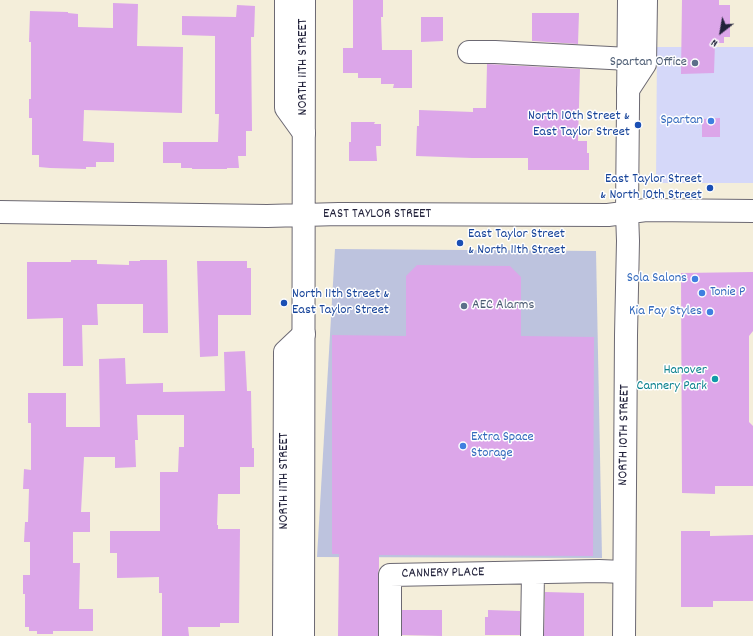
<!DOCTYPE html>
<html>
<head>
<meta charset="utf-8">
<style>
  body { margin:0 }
  #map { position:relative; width:753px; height:636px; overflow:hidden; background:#f4eeda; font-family:Dekko,sans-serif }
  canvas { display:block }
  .north { position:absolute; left:701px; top:12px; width:40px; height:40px; -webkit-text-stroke:3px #fff; paint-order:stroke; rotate:211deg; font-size:11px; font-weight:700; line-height:16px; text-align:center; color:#22223b }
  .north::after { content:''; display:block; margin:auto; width:14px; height:18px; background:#22223b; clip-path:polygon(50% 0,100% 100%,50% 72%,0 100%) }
</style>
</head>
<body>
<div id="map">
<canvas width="753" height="636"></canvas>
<div class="north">N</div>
</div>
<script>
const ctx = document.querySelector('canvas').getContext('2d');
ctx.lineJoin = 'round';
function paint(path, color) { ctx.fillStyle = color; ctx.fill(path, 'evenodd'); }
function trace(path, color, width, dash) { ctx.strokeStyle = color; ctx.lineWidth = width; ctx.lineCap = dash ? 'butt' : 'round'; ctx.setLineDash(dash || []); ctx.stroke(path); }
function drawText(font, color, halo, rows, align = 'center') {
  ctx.font = font + ' Dekko,sans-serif'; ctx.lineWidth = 3; ctx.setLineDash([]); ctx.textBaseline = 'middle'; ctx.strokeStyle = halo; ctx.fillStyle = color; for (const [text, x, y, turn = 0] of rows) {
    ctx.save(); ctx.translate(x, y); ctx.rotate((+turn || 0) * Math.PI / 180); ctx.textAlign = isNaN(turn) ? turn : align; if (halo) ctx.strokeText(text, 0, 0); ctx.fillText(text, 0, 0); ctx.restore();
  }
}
paint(new Path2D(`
  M657 47H753V183H656Z`), '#d5d8f9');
paint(new Path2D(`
  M335 249 596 251 602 558 317 557Z`), '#bdc3de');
paint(new Path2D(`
  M353 0H383V17H381L382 50H412V88H393L394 84H381V78H358V73H343V48H353Z
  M682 0H719V5H730V37H724V43H715L714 73 681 74Z
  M113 3 138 4 137 46 183 47 182 113 84 110 83 141 114 143V162H96V167H86V169L50 168 39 167V155H32V118H29V99H31V42H29L30 11 68 12V13L78 14V27L113 28Z
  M237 5 255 6 254 37H251L252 131H246V156H238L239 168H227V169H192V168H181V163H163V142H218L219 114H215V36L182 35V16L236 17Z
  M532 13H579L578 44 532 41Z
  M421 17H443V41L421 42Z
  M487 64 580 69 578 141H587V153H589V170H528V158H472L416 156 417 126H419V110L473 112V108H486Z
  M720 118V137H702V119Z
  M351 122H375L374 124H381V146H376L377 161H349V142H351Z
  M71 260H97V264L129 265V261H140V260H167L168 333H143V304H97L98 325H82L83 366H63V318L27 319V262H71Z
  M197 261H247V268H251V315H218V356L200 357Z
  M417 265 510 266 521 277V336L594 337 593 556 379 555V568L378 575V636H338L339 554H332V335L406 336V276Z
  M753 272V331L749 336V422L753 426V486H715V494L682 493 681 273Z
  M245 351 247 391H251L252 448H254V467H240V494H218L217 525H218V529H240L239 623H220V627H188L189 636H162V593H159V577L117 578V553H110V531H160V472H178L179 447H184V415H137L138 440H135L136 467 115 468V457H84L81 512H90V532H73V563H80L79 609H93V631H53V634H37V631H29V627H25V594H23V575H30V542H24L25 522H28L29 489H23L24 469 31 470V423H28V393H66V427H100L99 359 125 358 126 384 163 383V392L225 391 224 352Z
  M681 531H710V536L753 535V601H713V607H681Z
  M545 592 584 593V636H544Z
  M402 610H442V636L402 635Z
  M488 610 520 611V635H485V617H488Z`), '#dca6e9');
const minor = new Path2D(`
  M286 0V108L304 133
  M469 52H495L629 59
  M628 90 645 64 646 0
  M284 636 285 352 304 334
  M390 636V575L599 571 624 572
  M532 636 533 573`);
const major = new Path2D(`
  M0 212 267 216 339 214 608 215 646 210 753 211
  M303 636 304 0
  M624 636 626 335 628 241 627 212 629 0`);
trace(minor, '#6c6973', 24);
trace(major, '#6c6973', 24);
trace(minor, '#fff', 22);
trace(major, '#fff', 22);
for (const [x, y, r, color] of [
  [695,63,4,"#5c6f8a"],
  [711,121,4,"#3f7fe0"],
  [638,125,4,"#1a4fb4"],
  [710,188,4,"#1a4fb4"],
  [460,243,4,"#1a4fb4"],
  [695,279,4,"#3f7fe0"],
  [702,293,4,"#3f7fe0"],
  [284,303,4,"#1a4fb4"],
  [464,306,4,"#5c6f8a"],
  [710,312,4,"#3f7fe0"],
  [715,379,4,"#0f9aa8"],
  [463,446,4,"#3f7fe0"]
]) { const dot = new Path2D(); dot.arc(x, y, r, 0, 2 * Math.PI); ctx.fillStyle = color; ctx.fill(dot); trace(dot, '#fff', 1.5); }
drawText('14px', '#4e5e75', '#fff', [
  ["Spartan Office",687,63],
  ["AEC Alarms",472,306,"left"]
], 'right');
drawText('14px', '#22223b', '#fff', [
  ["NORTH 11TH STREET",304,67,-90],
  ["EAST TAYLOR STREET",377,215],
  ["NORTH 10TH STREET",625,435,-89],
  ["NORTH 11TH STREET",285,481,-90],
  ["CANNERY PLACE",443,574,-1]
]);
drawText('14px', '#164399', '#fff', [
  ["North 10th Street &",630,117],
  ["East Taylor Street",630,133],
  ["East Taylor Street",702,180],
  ["& North 10th Street",702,196],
  ["East Taylor Street",468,235,"left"],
  ["& North 11th Street",468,251,"left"],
  ["North 11th Street &",292,295,"left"],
  ["East Taylor Street",292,311,"left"]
], 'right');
drawText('14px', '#366cbe', '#fff', [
  ["Spartan",703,121],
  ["Sola Salons",687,279],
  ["Tonie P",710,293,"left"],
  ["Kia Fay Styles",702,312],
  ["Extra Space",471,438,"left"],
  ["Storage",471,454,"left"]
], 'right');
drawText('14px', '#0d838f', '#fff', [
  ["Hanover",707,371],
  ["Cannery Park",707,387]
], 'right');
</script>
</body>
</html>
